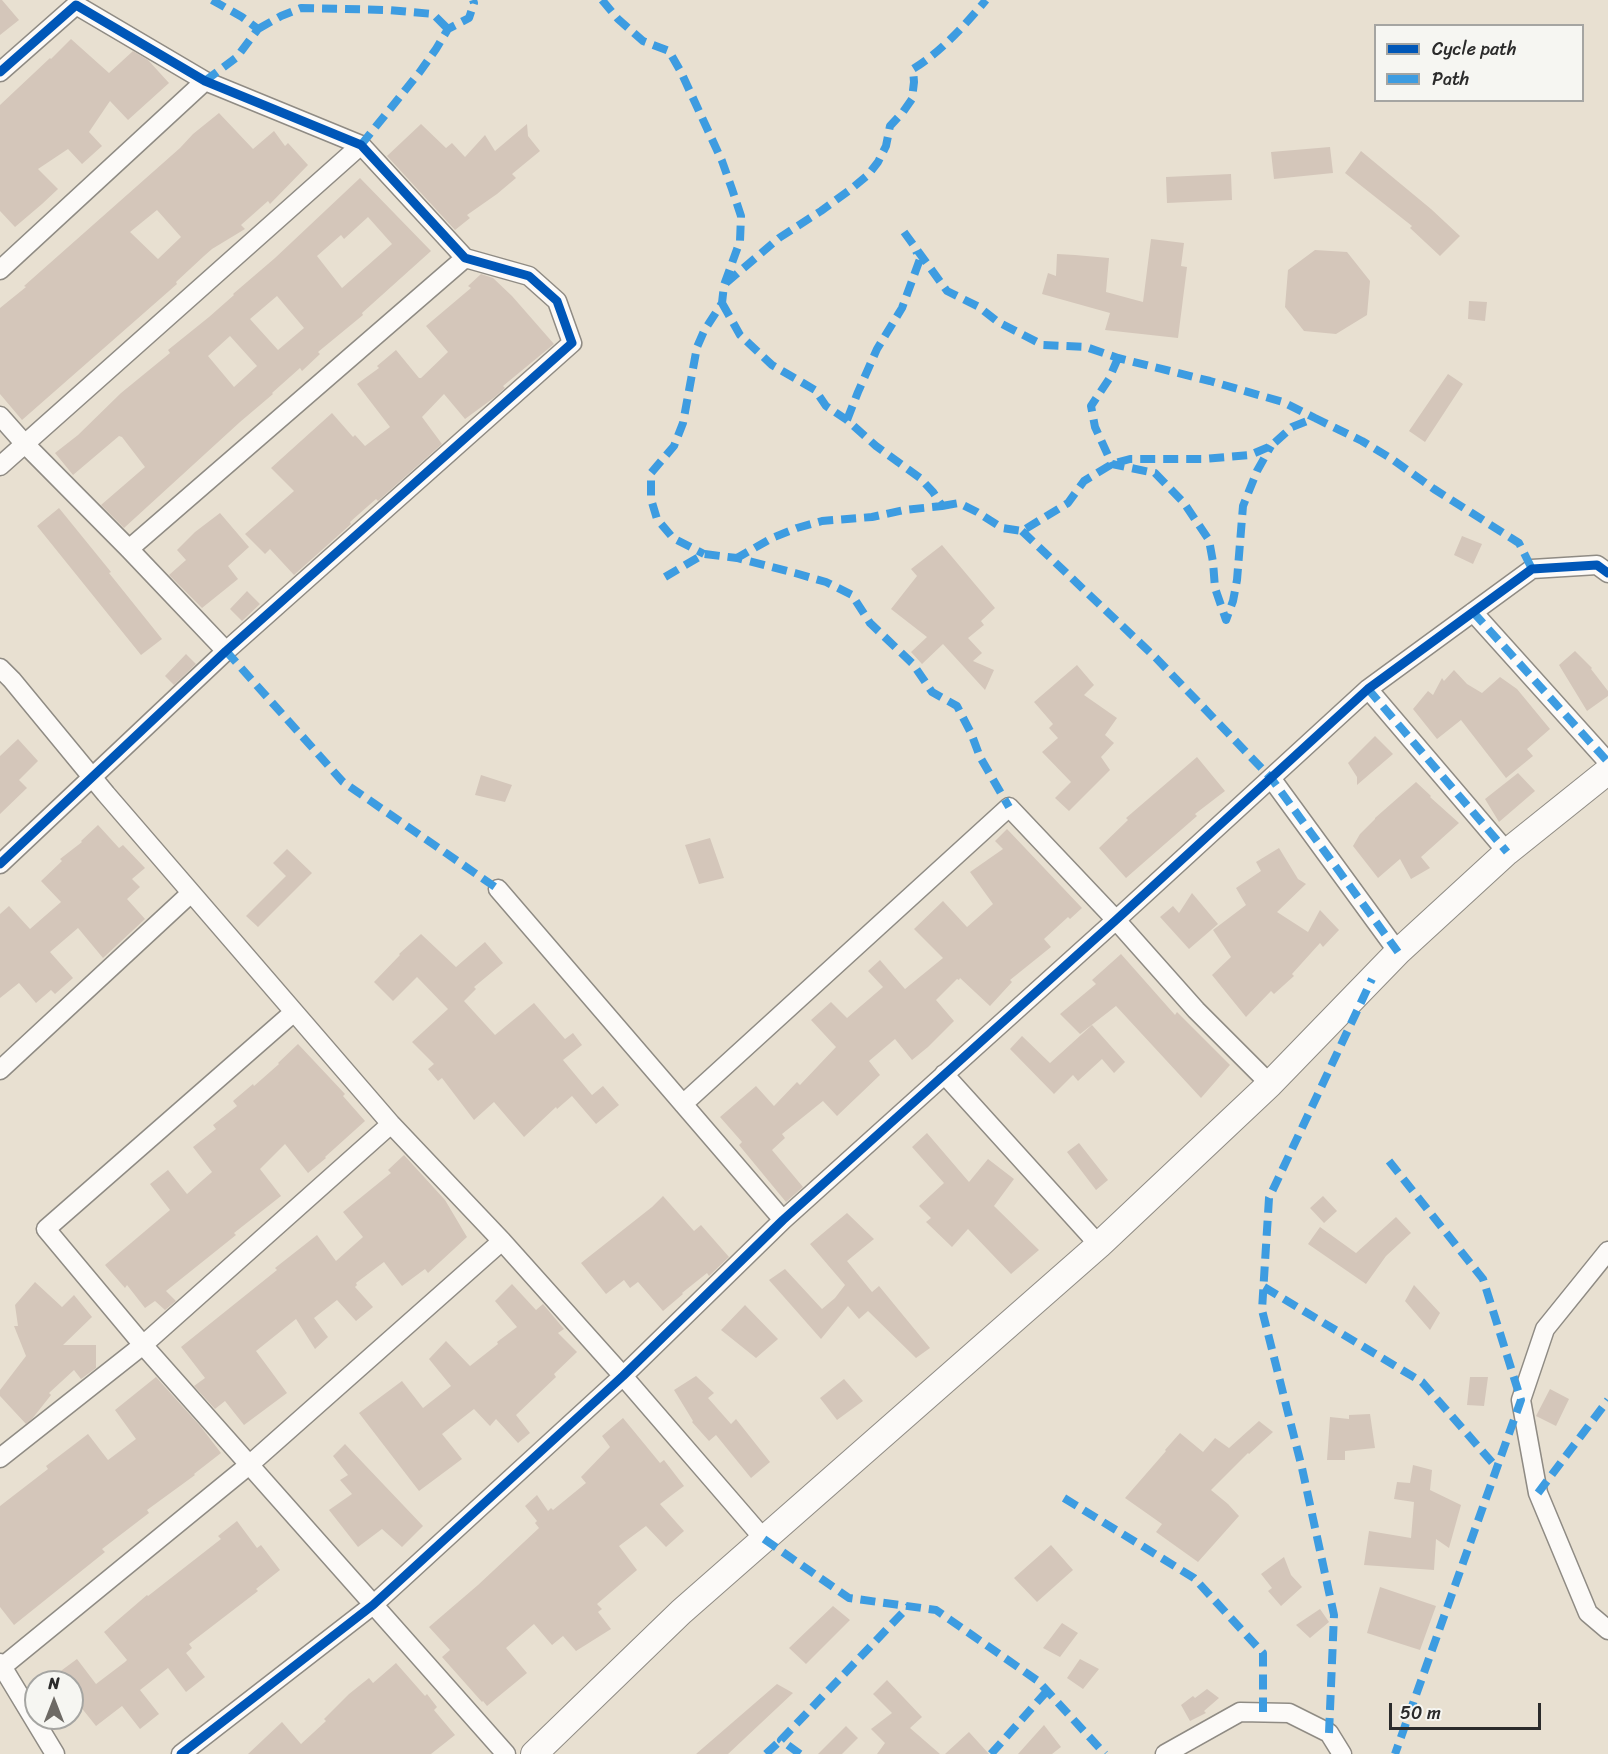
<!DOCTYPE html>
<html>
<head>
<meta charset="utf-8">
<style>
  body { margin:0 }
  #map { position:relative; width:1608px; height:1754px; overflow:hidden; background:#e8e0d1; font-family:Sriracha,sans-serif }
  canvas { display:block }
  .legend { position:absolute; left:1374px; top:24px; width:210px; height:78px; box-sizing:border-box; background:#f6f6f2; border:2px solid #a5a5a2; margin:0; padding:8px 10px; list-style:none; font-size:18px; color:#2b2b2b }
  .legend li { display:flex; align-items:center; gap:12px; height:30px }
  .legend b { width:30px; border:2px solid #a5a5a2 }
  .north { position:absolute; left:24px; top:1670px; width:60px; height:60px; box-sizing:border-box; background:#f6f6f2; border:2px solid #a5a5a2; border-radius:50%; rotate:0deg; font-size:16px; font-weight:700; line-height:24px; text-align:center; color:#2b2b2b }
  .north::after { content:''; display:block; margin:auto; width:21px; height:27px; background:#6d6a65; clip-path:polygon(50% 0,100% 100%,50% 72%,0 100%) }
  .scale { position:absolute; left:1389px; top:1703px; width:152px; height:27px; box-sizing:border-box; border:3px solid #2b2b2b; border-top:0; padding-left:8px; font-size:18px; line-height:21px; white-space:nowrap; color:#2b2b2b; -webkit-text-stroke:4px #f6f6f2; paint-order:stroke }
</style>
</head>
<body>
<div id="map">
<canvas width="1608" height="1754"></canvas>
<ul class="legend">
<li><b style="height:8px;background:#0057b8"></b>Cycle path</li>
<li><b style="height:8px;background:#3d9ce1"></b>Path</li>
</ul>
<div class="north">N</div>
<div class="scale">50 m</div>
</div>
<script>
const ctx = document.querySelector('canvas').getContext('2d');
ctx.lineJoin = 'round';
function paint(path, color) { ctx.fillStyle = color; ctx.fill(path, 'evenodd'); }
function trace(path, color, width, dash) { ctx.strokeStyle = color; ctx.lineWidth = width; ctx.lineCap = dash ? 'butt' : 'round'; ctx.setLineDash(dash || []); ctx.stroke(path); }
paint(new Path2D(`
  M0 0H2L19 20 0 35Z
  M71 39 109 73 133 51 148 60 169 83 128 120 110 101 89 132 102 146 82 164 68 149 38 169 58 189 42 204 15 227 0 211V105L50 58 51 59Z
  M219 113 253 149 274 131 285 146 288 143 308 165 270 204 268 201 241 225 245 229 212 249 204 256 176 282 177 284 22 420 0 394V308L26 287 24 286 180 148 193 134ZM157 210 181 237 158 259 130 232Z
  M421 124 446 148 452 143 465 157 485 135 495 151 527 124 528 136 540 151 512 174 516 178 497 194 467 215 470 218 455 230 387 156Z
  M1330 147 1333 173 1274 179 1271 152Z
  M1361 151 1431 209 1460 236 1440 256 1410 228 1412 226 1345 173Z
  M1231 174 1232 200 1167 203 1166 177Z
  M360 178 431 251 362 313 363 315 318 352 320 354 302 371 300 368 272 393 273 394 240 422 124 528 101 505 145 467 122 437 119 436 73 475 55 453 78 435 121 393 170 353 168 350 209 317 234 295 233 294 275 258ZM368 217 392 244 342 288 317 256 341 235 344 239ZM277 296 304 328 278 350 250 319ZM230 336 257 366 234 387 208 356Z
  M1151 239 1184 243 1181 266 1187 267 1178 338 1105 330 1110 313 1042 294 1048 273 1056 276 1057 254 1075 255 1109 258 1106 292 1143 302Z
  M1315 250 1347 252 1370 281 1367 315 1336 334 1304 331 1285 307 1288 270Z
  M481 274 493 278 512 296 554 344 503 386 505 388 495 397 465 419 444 394 422 417 442 444 378 501 376 499 350 522 351 524 294 575 270 549 265 554 245 534 294 491 271 468 332 413 353 437 355 435 365 446 390 427 357 384 379 368 377 366 396 350 419 378H421L448 352 426 326 471 288 468 286Z
  M1469 301 1487 302 1485 321 1468 319Z
  M1448 374 1463 384 1425 442 1409 431Z
  M59 508 111 572 109 573 162 639 141 655 37 526Z
  M220 513 249 547 228 566 238 579 202 608 169 575 186 560 177 550 195 532Z
  M1462 536 1482 544 1473 564 1454 555Z
  M942 545 995 608 981 621 984 625 968 638 982 653 973 661 994 670 985 690 943 644 922 664 911 652 927 637 891 609 917 576 911 569Z
  M247 591 260 604 242 621 230 609Z
  M1575 651 1592 668 1591 669 1608 691V696L1587 711 1559 665Z
  M186 654 196 664 174 685 165 676Z
  M1077 665 1094 685 1084 695 1117 718 1105 735 1114 743 1101 757 1110 770 1069 811 1055 798 1071 782 1042 752 1058 738 1049 728 1053 724 1034 702Z
  M1454 670 1467 684 1482 693 1500 677 1517 689 1550 729 1527 749 1533 756 1506 778 1461 720 1437 739 1413 709 1428 691 1433 695 1442 678 1444 681Z
  M1375 736 1393 754 1357 785V777L1348 763Z
  M18 739 38 761 19 780 27 788 0 814V756Z
  M1197 757 1225 791 1195 814 1197 816 1126 878 1099 848 1128 820 1126 818Z
  M1518 773 1535 791 1499 822 1485 799Z
  M481 775 512 785 505 802 475 795Z
  M1416 782 1431 796 1430 797 1459 823 1421 857 1430 868 1411 879 1400 859 1378 878 1353 846 1360 834 1375 819V818Z
  M98 825 119 848 123 845 145 868 132 879 140 887 127 899 145 919 103 958 78 928 50 952 73 978 55 994 51 990 36 1003 19 983 0 998V914L9 906 30 929 61 902 41 881 62 861 60 859 82 842 81 841Z
  M1007 829 1082 908 1070 919 1068 917 1044 939 1051 947 1010 980 1012 982 990 1006 960 978 959 980 957 979 936 1000 954 1021 928 1047 912 1060 895 1039 869 1061 880 1075 837 1116 823 1101 782 1134 785 1138 772 1150 803 1187 786 1202 739 1145 742 1142 720 1117 756 1086 774 1106 797 1082 800 1085 836 1047 811 1020 831 1002 847 1018 883 987 868 971 880 960 905 989 943 958 914 929 943 901 967 927 993 904 970 872 1003 849 995 841Z
  M710 838 724 878 699 884 685 845Z
  M1279 848 1298 879 1306 884 1277 912 1308 932 1320 910 1339 930 1323 947 1320 943 1292 974 1294 976 1274 994 1271 991 1246 1017 1212 975 1231 957 1213 930 1246 905 1236 888 1261 871 1256 862Z
  M287 849 312 873 258 927 246 916 286 876 273 863Z
  M1192 893 1218 924 1189 949 1160 917 1173 906 1179 913Z
  M421 934 456 967 485 942 503 963 474 987 476 989 464 1001 495 1035 534 1003 565 1039 573 1033 582 1045 563 1060 592 1095 603 1086 619 1105 596 1124 572 1096 557 1109 556 1107 524 1137 494 1102 474 1120 442 1078 438 1081 428 1069 434 1064 412 1042 448 1009 417 977 393 1001 374 982 400 955 399 954Z
  M1121 954 1175 1015 1177 1012 1230 1065 1201 1098 1116 1006 1080 1034 1060 1014 1096 984 1092 980Z
  M1092 1025 1125 1062 1114 1073 1102 1059 1078 1081 1073 1075 1054 1094 1010 1049 1022 1036 1050 1063Z
  M298 1044 345 1094 343 1096 365 1121 325 1157 326 1158 308 1173 285 1144 260 1169 281 1196 234 1233 236 1235 166 1291 176 1301 165 1310 155 1301 145 1308 127 1285 125 1288 105 1265 170 1210 150 1184 168 1170 187 1194 212 1172 193 1147 216 1129 213 1125 237 1106 233 1101 253 1084 254 1086 279 1064 278 1063Z
  M927 1133 969 1182 988 1159 1014 1179 994 1206 1039 1250 1011 1274 968 1229 952 1247 926 1222 931 1218 919 1206 944 1183 912 1147Z
  M1079 1143 1108 1180 1096 1190 1067 1152Z
  M404 1155 445 1200 467 1237 428 1273 425 1269 402 1286 384 1262 356 1283 357 1285 355 1287 373 1307 356 1321 337 1300 314 1318 328 1337 315 1349 296 1319 256 1351 287 1393 244 1425 225 1401 215 1409 194 1386 205 1378 181 1347 277 1270 275 1268 317 1235 336 1261 363 1237 343 1212 391 1173 388 1170Z
  M663 1196 694 1231 701 1225 729 1257 709 1276 707 1273 682 1293 683 1294 663 1311 638 1282 630 1288 624 1280 606 1294 581 1263 652 1207Z
  M1323 1196 1337 1211 1324 1223 1310 1208Z
  M847 1213 874 1239 847 1261 872 1292 879 1286 930 1348 916 1358 868 1311 859 1319 848 1306 821 1339 769 1280 785 1269 822 1309 835 1298 845 1285 810 1244Z
  M1396 1217 1411 1233 1386 1256 1366 1284 1308 1244 1320 1227 1356 1253Z
  M35 1282 62 1307 74 1295 92 1317 63 1345H96V1368L81 1379 74 1370 49 1393 51 1395 32 1419 26 1424 0 1396V1390L26 1356 14 1326H18L15 1305Z
  M512 1284 536 1310 543 1304 564 1329 558 1333 577 1352 554 1374 556 1377 516 1415 530 1433 518 1443 496 1419 490 1426 474 1409 442 1434 462 1459 419 1491 359 1413 402 1381 423 1408 451 1386 429 1359 446 1341 470 1366 498 1344 497 1342 517 1327 495 1301Z
  M1414 1285 1440 1313 1430 1330 1405 1301Z
  M745 1305 778 1339 756 1358 721 1330Z
  M696 1376 714 1393 708 1398 731 1424 736 1419 770 1462 751 1478 716 1435 709 1441 692 1422 693 1421 674 1390Z
  M156 1377 201 1427 221 1453 194 1474 195 1475 147 1510 149 1513 102 1549 105 1552 14 1625 0 1607V1506L48 1469 46 1466 88 1434 108 1460 136 1439 115 1410Z
  M1470 1377H1488L1484 1406 1467 1405Z
  M844 1379 863 1401 837 1420 820 1398Z
  M1550 1389 1569 1399 1556 1426 1536 1416Z
  M1370 1414 1375 1448 1345 1451V1460H1327L1330 1417 1349 1419V1415Z
  M623 1418 660 1463 664 1460 684 1486 660 1504 684 1531 666 1547 646 1526 619 1546 637 1570 597 1604 602 1609 598 1612 611 1629 576 1651 563 1636 552 1645 534 1624 506 1648 527 1673 487 1706 483 1701 482 1702 442 1657 450 1650 429 1627 478 1585 539 1528 535 1523 537 1521 525 1506 537 1495 548 1511 551 1508 553 1510 586 1483 581 1477 610 1447 602 1436Z
  M1259 1421 1273 1432 1249 1454 1248 1453 1211 1490 1228 1504 1239 1516 1198 1562 1156 1532 1162 1524 1125 1498 1166 1451 1165 1450 1180 1433 1203 1452 1215 1438 1229 1448Z
  M345 1444 423 1526 402 1547 382 1529 358 1547 329 1510 352 1494 340 1480 348 1475 333 1456Z
  M1413 1465 1432 1470 1430 1490 1461 1505 1449 1548 1436 1539 1434 1570 1364 1565 1369 1531 1411 1538 1414 1502 1394 1499 1397 1482 1410 1483Z
  M237 1521 257 1548 261 1545 280 1570 256 1589 258 1591 189 1644 192 1648 186 1653 205 1677 186 1692 168 1668 140 1690 159 1714 140 1729 122 1706 96 1726 76 1701 79 1699 72 1691V1682H65L58 1673 77 1659 96 1684 125 1662 127 1660 104 1632 147 1595 148 1596 221 1539 218 1536Z
  M1051 1545 1073 1570 1037 1602 1014 1578Z
  M1284 1557 1291 1575 1302 1587 1281 1606 1268 1591 1272 1588 1261 1574Z
  M1380 1587 1436 1606 1420 1650 1367 1633Z
  M833 1606 850 1620 806 1664 789 1648Z
  M1320 1609 1329 1622 1310 1638 1296 1625Z
  M1062 1623 1078 1633 1060 1657 1043 1648Z
  M1080 1659 1099 1669 1083 1689 1067 1678Z
  M396 1663 425 1696 427 1694 437 1707 434 1710 455 1735 431 1754H248L282 1722 301 1744 326 1721 324 1719 349 1694 369 1678 373 1683Z
  M887 1680 922 1717 910 1728 940 1754H877L885 1743 871 1729 892 1713 873 1694Z
  M777 1684 793 1693 728 1754H696Z
  M1207 1689 1219 1698 1204 1711 1206 1713 1190 1721 1181 1705 1193 1696 1195 1698Z
  M1044 1725 1061 1747 1052 1754H1018Z
  M846 1726 858 1738 842 1754H818Z
  M969 1732 989 1754H945Z`), '#d4c6ba');
const street = new Path2D(`
  M0 72 76 5 205 81 361 145 465 258 529 276 557 301 572 343 226 651 0 864
  M0 270 205 81
  M0 416 24 443 129 549 226 651
  M0 466 361 145
  M129 549 465 258
  M1473 612 1608 762
  M0 668 12 680 106 794 391 1124 502 1241 623 1376 764 1539
  M1368 689 1507 852
  M1271 778 1398 952
  M498 889 783 1220
  M294 1012 46 1229 143 1345 506 1754
  M0 1070 191 893
  M944 1074 1099 1245
  M683 1104 1009 807 1116 920 1196 1010 1270 1084
  M1608 1251 1545 1329 1521 1400 1538 1493 1588 1613 1608 1630
  M0 1458 143 1345 391 1124
  M0 1663 55 1754
  M2 1667 249 1465 502 1241
  M181 1754 373 1605 623 1376 783 1220 1116 920 1368 689 1532 569 1597 565 1608 573
  M1165 1754 1240 1712 1289 1713 1329 1733 1342 1754`);
const secondary = new Path2D(`
  M534 1754 681 1612 1099 1245 1270 1084 1398 952 1507 852 1608 771`);
trace(street, '#8f8b84', 21);
trace(secondary, '#8f8b84', 28);
trace(street, '#fcfaf8', 18);
trace(secondary, '#fcfaf8', 26);
trace(new Path2D(`
  M602 0 618 19 643 41 669 51 681 72 722 161 732 189 741 216 740 241 724 285 722 303 704 331 697 347 683 423 674 446 651 473V499L657 519 673 538 704 554
  M258 29 281 16 301 8 388 10 433 14 448 29
  M205 81 237 57 258 29 242 17 212 0
  M361 145 419 73 436 49 448 29 469 18 474 3 473 0
  M904 232 947 291 979 307 998 322 1043 345 1086 347 1118 358 1210 381 1283 402 1315 418
  M726 283 779 238 821 211 851 189 868 175 878 162 886 146 890 126 903 112 912 99 914 82 913 69C942 51 964 26 986 0
  M722 303 740 335 772 365 815 390 826 406 847 420 876 446 920 478 933 492 942 506 904 510 872 517 822 521 797 528 772 538 737 558
  M1118 358 1109 379 1091 406 1095 427 1112 464 1155 473 1184 503 1209 540 1213 562 1215 588 1226 620 1233 601 1237 580 1243 506 1257 471 1271 446
  M847 420 858 392 877 349 902 308 920 259 916 251
  M942 506 959 503 977 512 1002 528 1022 531 1068 503 1084 481 1112 464 1130 459H1203L1250 455 1271 446 1292 427 1315 418 1362 441 1392 459 1434 489 1519 543 1532 569
  M1022 531 1156 658 1271 778 1398 952
  M665 577 704 554 737 558 795 573 826 582 852 595 870 623 913 664 932 692 957 706 971 733 980 757 1009 807
  M1473 612 1608 762
  M226 651 343 782 498 889
  M1368 689 1507 852
  M1389 1161 1483 1279 1521 1400 1395 1754
  M1264 1287 1422 1382 1497 1468
  M1538 1493 1608 1400
  M1064 1498 1194 1578 1263 1653V1712
  M764 1539 849 1598 936 1610 1038 1681 1105 1754
  M1329 1733 1334 1615 1302 1468 1262 1310 1269 1198 1372 979
  M766 1754 781 1740
  M800 1754 781 1740 909 1606
  M991 1754 1047 1691`), '#3d9ce1', 8, [15, 8]);
trace(new Path2D(`
  M0 72 76 5 205 81 361 145 465 258 529 276 557 301 572 343 226 651 0 864
  M181 1754 373 1605 623 1376 783 1220 1116 920 1368 689 1532 569 1597 565 1608 573`), '#0057b8', 9);
</script>
</body>
</html>
